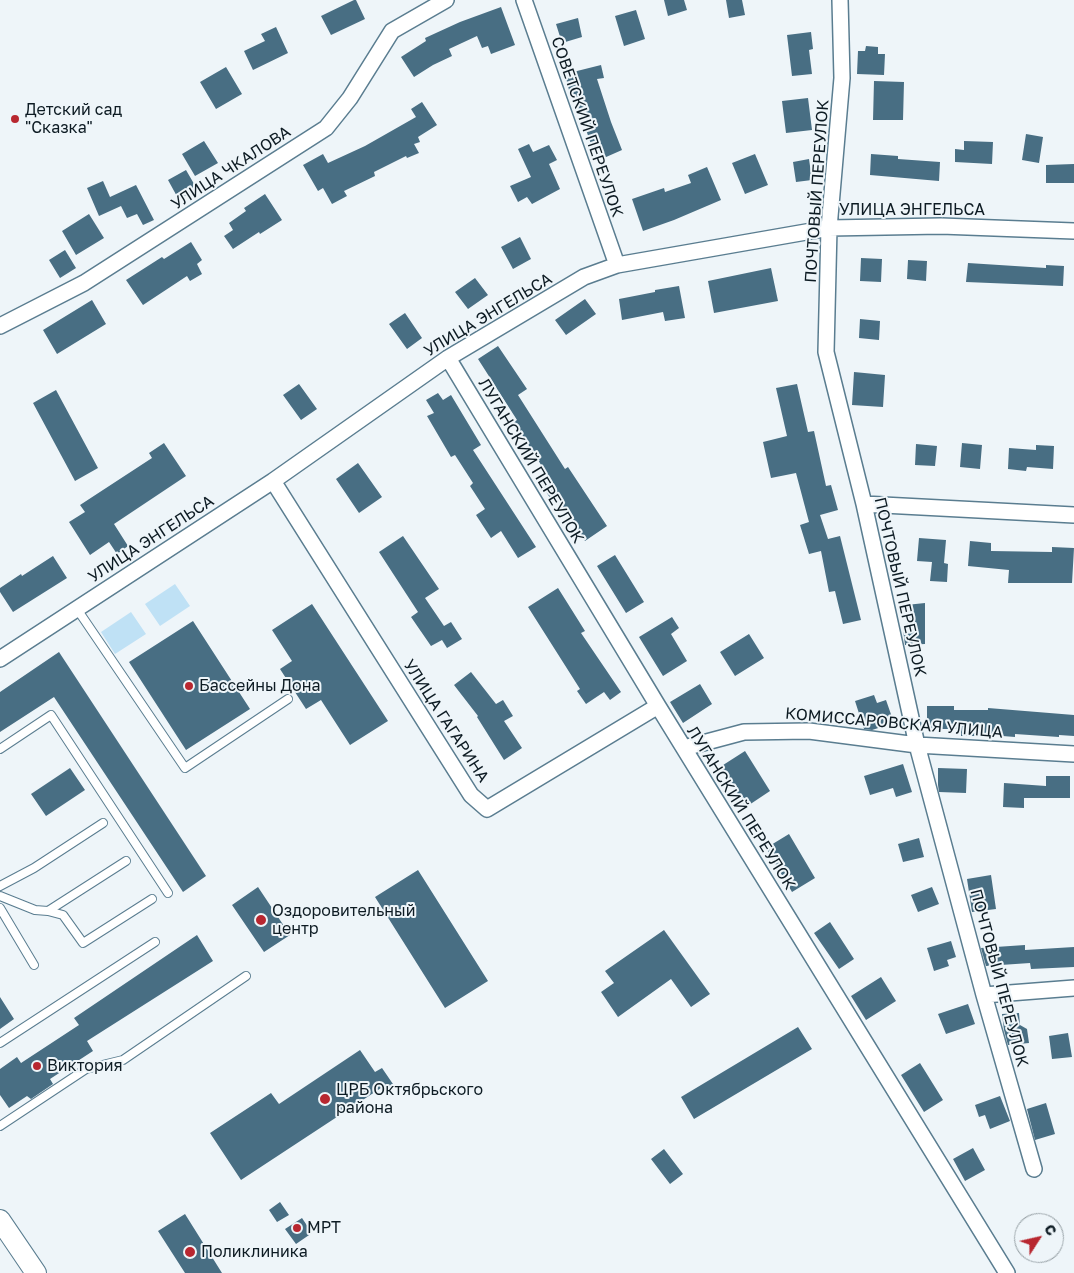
<!DOCTYPE html>
<html>
<head>
<meta charset="utf-8">
<style>
  body { margin:0 }
  #map { position:relative; width:1074px; height:1273px; overflow:hidden; background:#eef5f9; font-family:"Golos Text",sans-serif }
  canvas { display:block }
  .north { position:absolute; left:1014px; top:1213px; width:50px; height:50px; box-sizing:border-box; background:#eef5f9; border:1px solid #949ea3; border-radius:50%; rotate:55deg; font-size:14px; font-weight:700; line-height:20px; text-align:center; color:#0d1b23 }
  .north::after { content:''; display:block; margin:auto; width:18px; height:22px; background:#b82730; clip-path:polygon(50% 0,100% 100%,50% 72%,0 100%) }
</style>
</head>
<body>
<div id="map">
<canvas width="1074" height="1273"></canvas>
<div class="north">С</div>
</div>
<script>
const ctx = document.querySelector('canvas').getContext('2d');
ctx.lineJoin = 'round';
function paint(path, color) { ctx.fillStyle = color; ctx.fill(path, 'evenodd'); }
function trace(path, color, width, dash) { ctx.strokeStyle = color; ctx.lineWidth = width; ctx.lineCap = dash ? 'butt' : 'round'; ctx.setLineDash(dash || []); ctx.stroke(path); }
function drawText(font, color, halo, rows, align = 'center') {
  ctx.font = font + ' "Golos Text",sans-serif'; ctx.lineWidth = 4; ctx.setLineDash([]); ctx.textBaseline = 'middle'; ctx.strokeStyle = halo; ctx.fillStyle = color; for (const [text, x, y, turn = 0] of rows) {
    ctx.save(); ctx.translate(x, y); ctx.rotate((+turn || 0) * Math.PI / 180); ctx.textAlign = isNaN(turn) ? turn : align; if (halo) ctx.strokeText(text, 0, 0); ctx.fillText(text, 0, 0); ctx.restore();
  }
}
paint(new Path2D(`
  M175 584 190 606 160 626 145 604Z
  M131 612 146 634 115 654 101 632Z`), '#bfe1f5');
paint(new Path2D(`
  M354 0H356L365 19 331 35 321 16Z
  M664 0H684L687 10 668 16Z
  M726 0H742L745 15 729 18Z
  M501 7 515 45 491 54 488 46 482 48 477 36 449 49 452 56 433 65 414 77 401 57 426 41 425 38 460 22Z
  M636 10 645 39 624 46 615 16Z
  M578 18 582 37 562 43 556 24Z
  M276 27 288 53 253 70 244 51 265 41 261 34Z
  M811 32 813 49 809 50 812 74 792 76 787 35Z
  M866 46 878 47V54H885L884 75 857 74 858 51H865Z
  M601 65 604 78 597 79 611 122 622 150 597 161 573 93 570 94 565 74Z
  M226 67 242 94 216 109 200 82Z
  M874 81 904 82 903 120H873Z
  M808 98 812 130 786 133 782 101Z
  M422 102 437 125 418 137 420 142 414 144 419 153 407 158 406 156 374 172 375 176 344 191 347 196 332 204 323 188 318 191 303 165 323 154 328 163 365 146 416 117 411 109Z
  M1026 134 1043 137 1039 163 1022 160Z
  M204 141 218 163 195 176 182 154Z
  M964 141 993 142 992 164 955 162V149L964 150Z
  M529 144 533 152 549 145 557 160 549 164 560 189 532 204 527 197 518 202 510 186 531 177 518 149Z
  M755 154 768 185 745 194 732 163Z
  M871 154 898 156V159L940 162 939 181 870 175Z
  M809 159 812 180 796 182 793 162Z
  M1074 164V183H1046V165Z
  M707 167 721 200 674 220 643 231 632 199 664 188 665 192 691 183 688 175Z
  M186 170 197 189 179 200 168 180Z
  M103 181 110 197 136 185 154 220 143 225 137 214 127 218 121 206 99 216 87 188Z
  M265 194 282 220 260 234 259 232 233 249 224 236 233 230 229 223 246 211 244 208Z
  M89 214 104 238 76 255 62 231Z
  M520 237 531 259 513 269 501 247Z
  M191 242 202 260 197 264 202 274 190 281 187 276 143 305 126 280 162 257 164 259Z
  M65 250 76 268 60 278 49 260Z
  M861 258 882 259 881 282 860 281Z
  M908 260 927 261 926 281 907 279Z
  M968 263 1046 268V265L1064 266 1063 286 966 282Z
  M771 268 778 301 714 313 708 281Z
  M475 278 488 295 468 309 455 292Z
  M679 286 685 318 665 321 663 312 622 320 619 299 655 292V290Z
  M585 299 596 314 566 335 555 320Z
  M92 300 106 324 57 354 43 330Z
  M405 313 422 338 407 349 389 324Z
  M860 319 880 321 879 340 859 338Z
  M498 346 527 389 518 395 565 469 568 467 607 526 585 541 559 500 554 504 541 484 550 479 514 422 517 420 478 359Z
  M854 372 885 375 883 407 852 405Z
  M299 384 317 409 301 420 283 395Z
  M797 384 808 432 814 431 826 486 831 485 838 510 820 515 828 539 840 536 861 620 843 624 835 591 829 592 821 551 809 554 800 525 809 522 796 473 771 478 763 442 787 436 776 388Z
  M56 390 98 468 75 481 33 403Z
  M438 393 443 400 451 395 481 445 473 450 536 547 518 558 501 531 491 538 476 515 485 509 470 486 473 483 455 455 451 457 427 416 434 413 426 400Z
  M164 443 186 476 114 524 128 546 117 554 109 542 90 555 69 522 85 512 80 505 152 458 149 453Z
  M962 443 982 445 980 469 960 467Z
  M916 444 937 446 935 466 915 465Z
  M1036 445 1054 446 1053 469 1027 467 1026 471 1008 469 1009 448 1036 450Z
  M358 463 382 497 359 513 336 479Z
  M403 536 439 589 425 598 444 626 451 622 462 639 447 648 442 640 431 646 411 617 418 612 379 552Z
  M919 538 946 540 944 563 948 564 947 582 930 581 932 562 917 561Z
  M970 541 991 543V551L1052 552V547L1074 548 1072 583H1008L1009 570 968 566Z
  M615 555 644 602 626 613 597 566Z
  M53 556 67 578 13 612 0 592V588L21 574 22 576Z
  M558 588 585 631 581 633 621 692 610 700 604 692 586 704 577 691 580 689 528 607Z
  M925 603V644L905 645 903 629H908L906 605Z
  M312 604 388 721 350 745 321 700 306 709 280 669 292 661 272 630Z
  M672 617 679 628 671 634 687 661 663 676 639 637Z
  M193 621 250 709 186 750 129 662Z
  M749 634 764 658 735 676 720 652Z
  M59 652 206 876 183 892 54 697 0 732V692Z
  M471 672 496 704 503 700 513 716 504 721 522 748 504 760 477 717 478 716 454 685Z
  M700 684 712 704 683 723 670 702Z
  M874 695 877 703 886 700 894 723 872 730 864 729 855 701Z
  M927 706H954V710H988V708L1074 715V736L1059 735V737L1015 734V737L978 734 977 736H961V729H927Z
  M745 751 770 791 746 807 720 767Z
  M903 764 912 792 896 797 893 788 870 795 864 776Z
  M70 768 85 790 46 816 31 794Z
  M938 768 967 769 966 793 939 792 938 785Z
  M1046 776H1070V798H1024V808L1003 807 1004 783 1046 786Z
  M789 834 815 878 792 892 766 848Z
  M919 838 924 857 903 862 898 844Z
  M418 870 488 981 445 1008 375 897Z
  M991 875 996 909 972 912 967 879Z
  M258 887 290 935 264 952 232 905Z
  M932 887 939 904 918 912 911 895Z
  M830 922 854 959 839 969 814 933Z
  M664 930 710 994 691 1007 671 979 618 1017 601 992 614 983 605 971Z
  M197 935 213 961 87 1041 93 1051 50 1079 53 1084 31 1099 27 1096 9 1108 0 1095V1069L17 1057 21 1063 79 1025 74 1018Z
  M951 941 956 957 947 960 949 966 934 971 927 948Z
  M1025 945V950L1074 947V967L1031 969 1030 963 986 966 981 948Z
  M881 977 896 1001 866 1020 851 996Z
  M0 997 14 1019 0 1029Z
  M968 1004 975 1024 946 1034 938 1014Z
  M1019 1013 1020 1025 1027 1029 1029 1043 1008 1045 1004 1030 1002 1014Z
  M798 1027 812 1049 694 1119 681 1097Z
  M1068 1033 1072 1057 1052 1059 1049 1036Z
  M360 1050 375 1072 382 1068 395 1087 386 1094 381 1088 241 1180 210 1133 271 1093 279 1104Z
  M920 1063 943 1100 924 1112 901 1075Z
  M1000 1096 1010 1121 990 1129 985 1115 979 1117 975 1105Z
  M1046 1103 1055 1134 1035 1140 1027 1109Z
  M973 1148 985 1170 965 1181 953 1159Z
  M664 1149 683 1174 670 1184 651 1159Z
  M280 1202 289 1215 277 1222 269 1210Z
  M185 1214 222 1273H185L158 1231Z
  M302 1218 312 1233 296 1244 285 1229Z`), '#486e83');
const service = new Path2D(`
  M77 609 185 768 288 699
  M0 749 51 715 168 893
  M0 886 34 868 103 823
  M0 896 35 910 48 911 126 861
  M0 908 34 965
  M48 911 63 915 83 943 152 899
  M0 1043 155 942
  M0 1126 86 1069 123 1060 246 976`);
const minor = new Path2D(`
  M524 0 617 265
  M840 0 842 78 829 228 826 352 864 504 917 745 984 995 1034 1169
  M0 326 84 283 326 128 350 98 392 31 446 0
  M448 358 658 706 1007 1273
  M273 481 471 795 487 809 658 706
  M864 504 1074 515
  M0 659 273 481 448 358 584 277 617 265 829 228 941 226 1074 231
  M684 748 744 732 809 731 917 745 1074 754
  M984 995 1074 988`);
const tertiary = new Path2D(`
  M0 1220 36 1273`);
trace(service, '#5a7d90', 10);
trace(minor, '#5a7d90', 18);
trace(tertiary, '#5a7d90', 22);
trace(service, '#fff', 8);
trace(minor, '#fff', 15);
trace(tertiary, '#fff', 20);
for (const [x, y, r, color] of [
  [15,119,5,"#b82730"],
  [189,686,5,"#b82730"],
  [261,920,6,"#b82730"],
  [37,1066,5,"#b82730"],
  [325,1099,6,"#b82730"],
  [297,1228,5,"#b82730"],
  [190,1252,6,"#b82730"]
]) { const dot = new Path2D(); dot.arc(x, y, r, 0, 2 * Math.PI); ctx.fillStyle = color; ctx.fill(dot); trace(dot, '#eef5f9', 2); }
drawText('16px', '#0d1b23', '#eef5f9', [
  ["Детский сад",25,110],
  ["\"Сказка\"",25,128],
  ["Бассейны Дона",199,686],
  ["Оздоровительный",272,911],
  ["центр",272,929],
  ["Виктория",47,1066],
  ["ЦРБ Октябрьского",336,1090],
  ["района",336,1108],
  ["МРТ",307,1228],
  ["Поликлиника",201,1252]
], 'left');
drawText('16px', '#0d1b23', '#eef5f9', [
  ["СОВЕТСКИЙ ПЕРЕУЛОК",587,127,71],
  ["УЛИЦА ЧКАЛОВА",231,168,-33],
  ["ПОЧТОВЫЙ ПЕРЕУЛОК",817,191,-86],
  ["УЛИЦА ЭНГЕЛЬСА",912,210],
  ["УЛИЦА ЭНГЕЛЬСА",488,315,-31],
  ["ЛУГАНСКИЙ ПЕРЕУЛОК",531,461,59],
  ["УЛИЦА ЭНГЕЛЬСА",151,539,-33],
  ["ПОЧТОВЫЙ ПЕРЕУЛОК",900,587,77],
  ["УЛИЦА ГАГАРИНА",446,721,57],
  ["КОМИССАРОВСКАЯ УЛИЦА",894,723,5],
  ["ЛУГАНСКИЙ ПЕРЕУЛОК",741,808,58],
  ["ПОЧТОВЫЙ ПЕРЕУЛОК",999,978,75]
]);
</script>
</body>
</html>
